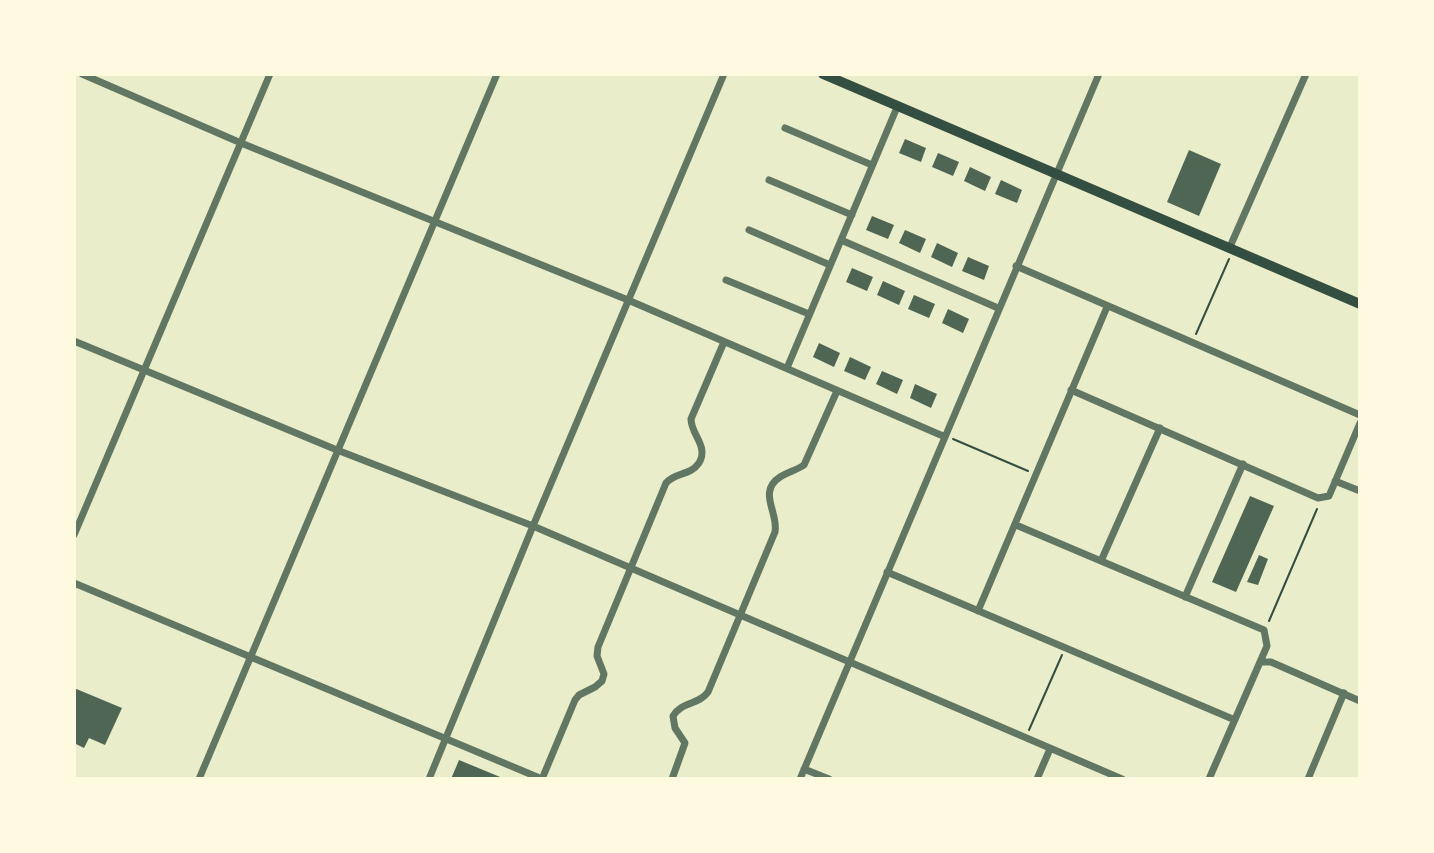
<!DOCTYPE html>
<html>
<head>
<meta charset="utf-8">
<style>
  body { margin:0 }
  #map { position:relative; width:1434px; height:853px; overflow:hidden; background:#e9edc9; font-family:"Archivo Narrow",sans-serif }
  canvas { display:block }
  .frame { position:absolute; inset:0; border:76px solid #fefae0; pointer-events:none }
</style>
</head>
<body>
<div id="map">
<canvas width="1434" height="853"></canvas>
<div class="frame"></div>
</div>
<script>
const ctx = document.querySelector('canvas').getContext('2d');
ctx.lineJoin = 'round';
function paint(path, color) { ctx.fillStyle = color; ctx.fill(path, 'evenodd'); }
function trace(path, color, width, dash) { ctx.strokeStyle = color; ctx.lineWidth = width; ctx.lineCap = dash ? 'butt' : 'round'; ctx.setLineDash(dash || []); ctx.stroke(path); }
paint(new Path2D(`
  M905 139 926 148 921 162 899 153Z
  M1189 150 1221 164 1199 216 1167 202Z
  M938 153 959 162 953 176 932 167Z
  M970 167 991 177 985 191 964 181Z
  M1001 180 1022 190 1017 203 995 194Z
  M872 216 894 225 888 239 866 230Z
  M905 230 926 239 920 253 899 243Z
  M937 243 958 253 952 267 931 257Z
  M968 257 989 266 984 280 962 271Z
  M852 268 873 277 867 291 846 282Z
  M883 281 905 291 899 305 877 295Z
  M914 295 935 304 929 318 908 309Z
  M948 309 969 319 963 333 942 323Z
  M819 343 840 353 834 367 813 357Z
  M850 357 871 367 865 380 844 371Z
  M882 371 903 380 897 394 876 384Z
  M915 384 937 394 931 408 910 398Z
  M1250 496 1274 506 1236 592 1212 582Z
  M1259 555 1268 559 1258 585 1247 582Z
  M74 688 122 708 105 745 89 738 84 748 74 743Z
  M459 760 505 779H451Z`), '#4f6655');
trace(new Path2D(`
  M1196 334 1229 259
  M953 439 1028 471
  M1269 621 1317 509
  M1029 730 1062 655`), '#344e41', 2);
trace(new Path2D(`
  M82 74 241 143 628 300 943 436
  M785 128 872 165
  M769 180 852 215
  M749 230 830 265
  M841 240 998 308
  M1229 249 1306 74
  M1016 266 1360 415
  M726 280 809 314
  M74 341 337 450 533 526 1122 779
  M787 368 898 105
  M1071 390 1318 498 1329 496 1360 423
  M1335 481 1360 491
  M1016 525 1264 630 1267 646 1209 779
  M74 535 270 74
  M1101 561 1160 428
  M887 572 1235 720
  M74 583 542 779
  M1185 597 1243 464
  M978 611 1107 307
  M1260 662H1271L1360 701
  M804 769 829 779
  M199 779 497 74
  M429 779 533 526 724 74
  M542 779 575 700 579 695 595 687 602 681 604 674 597 656 598 647 666 483C675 472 690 476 699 463 709 446 691 435 691 419L724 342
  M672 779 685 743 675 728 673 716C682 701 699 705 708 692L775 532C779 513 757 492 780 477 788 472 797 470 804 465L837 391
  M800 779 1099 74
  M1037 779 1050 749
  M1308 779 1344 693`), '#617663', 7);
trace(new Path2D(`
  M823 74 1360 304`), '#344e41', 10);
</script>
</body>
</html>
